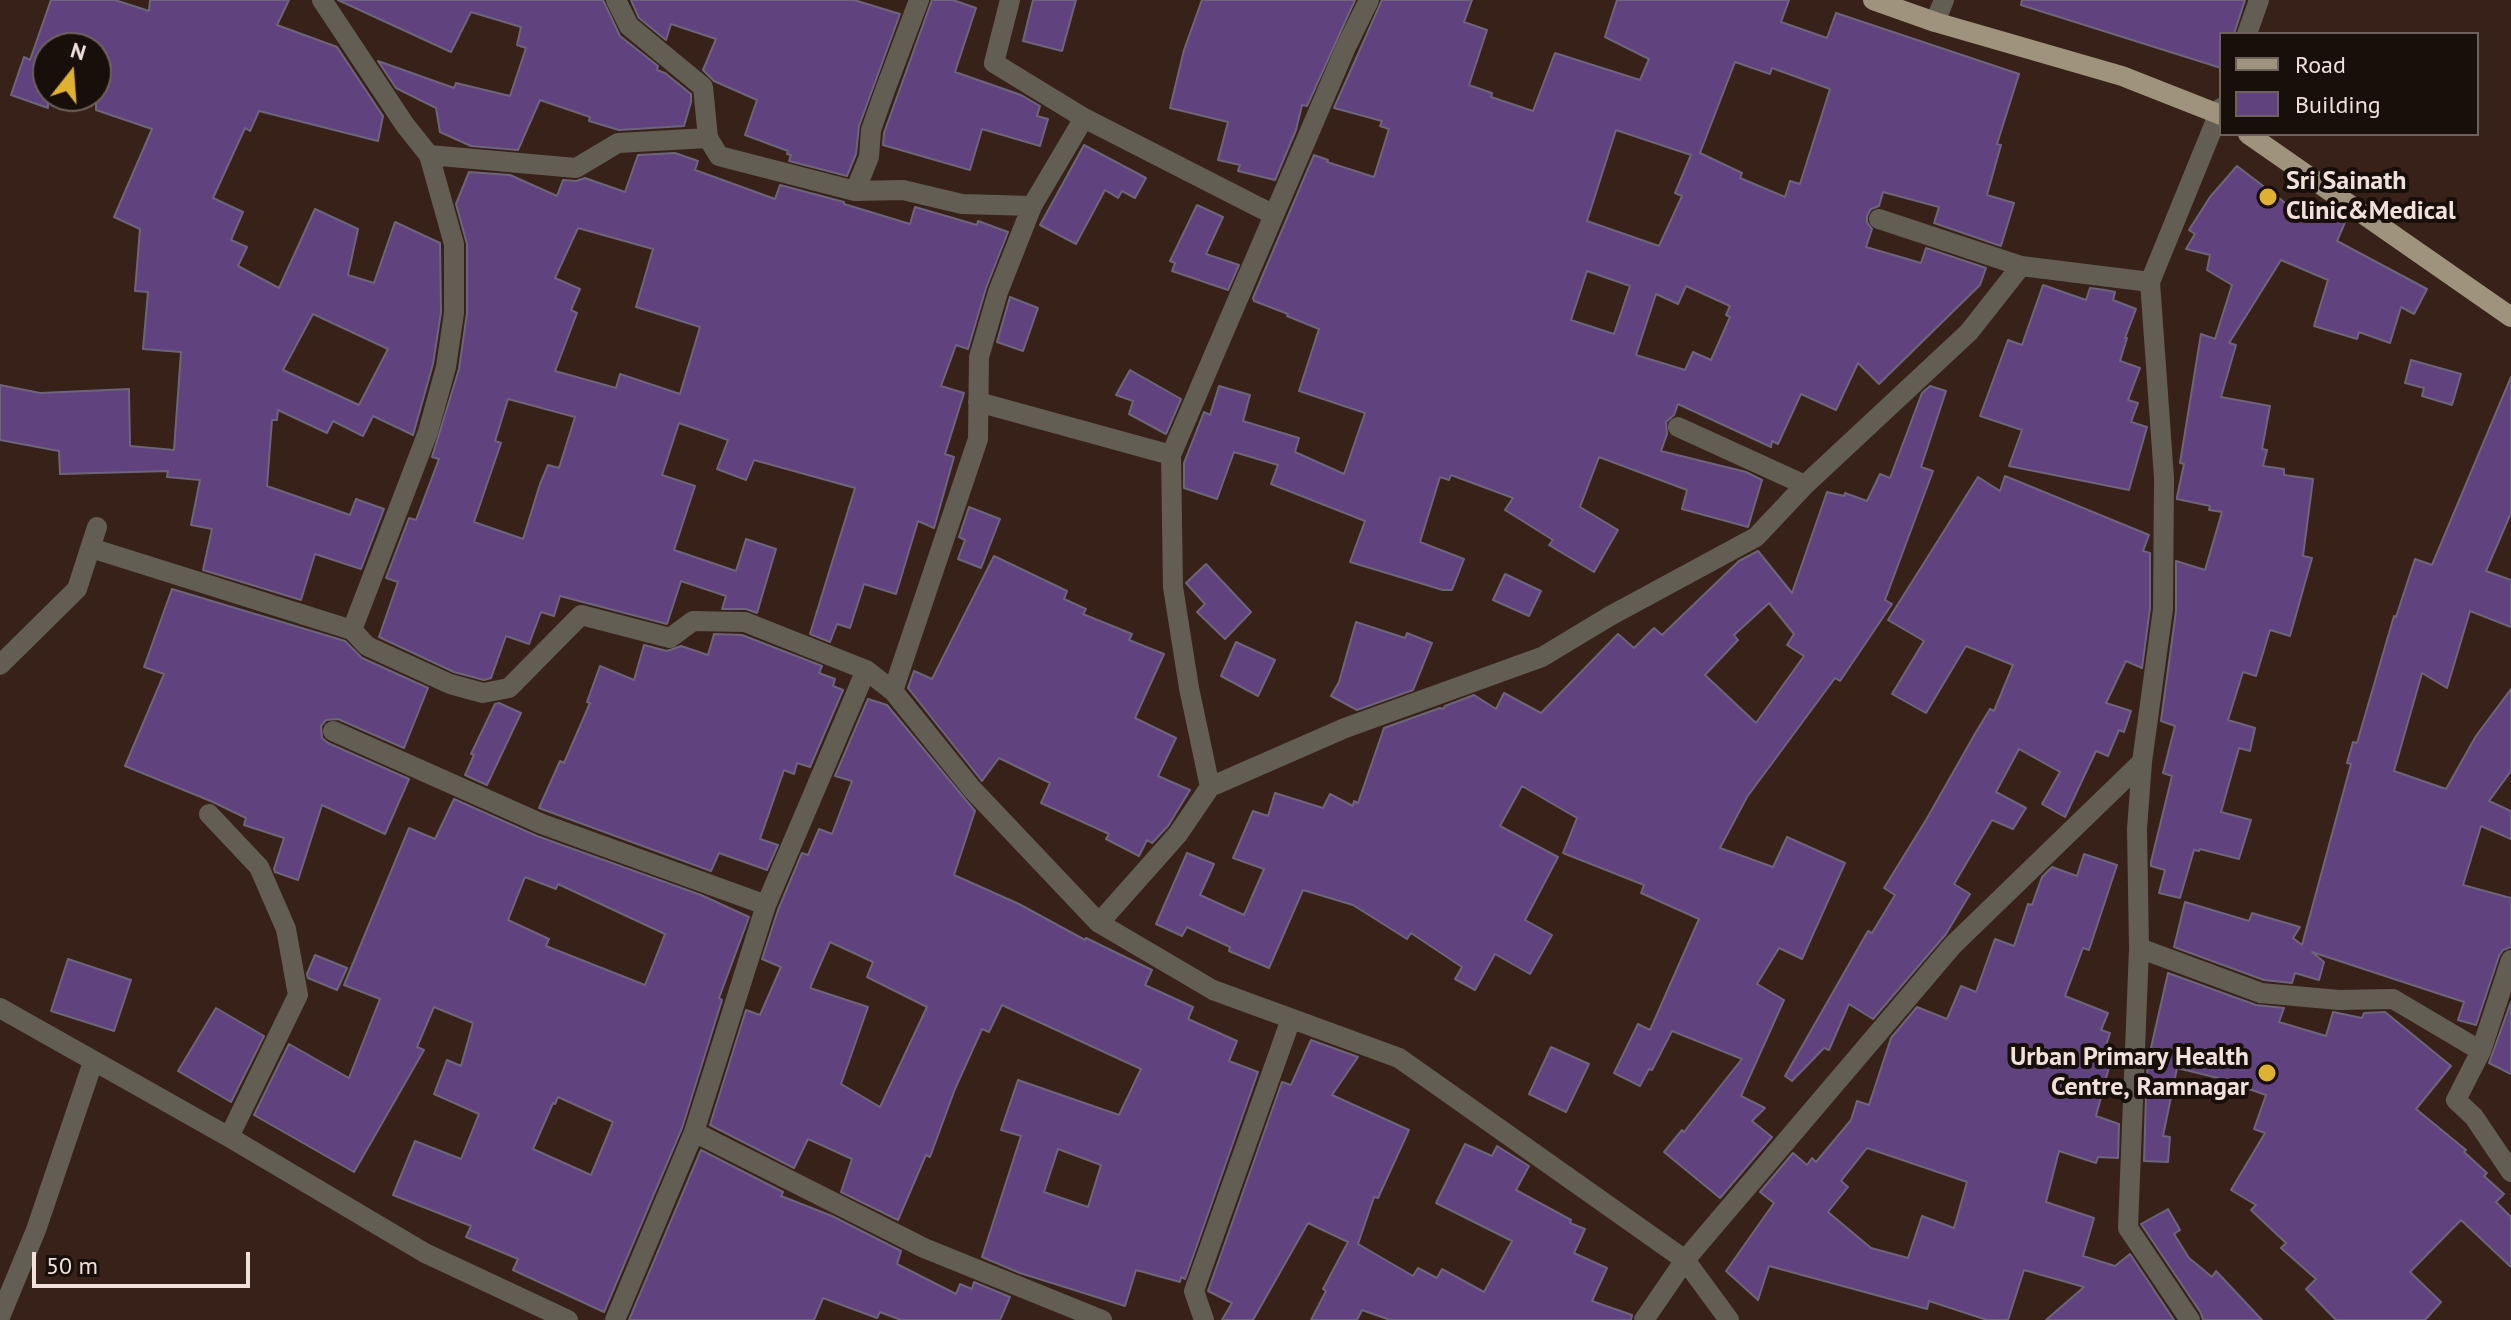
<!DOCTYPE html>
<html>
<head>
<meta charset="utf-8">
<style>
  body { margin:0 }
  #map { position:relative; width:2511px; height:1320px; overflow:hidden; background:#382118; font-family:"PT Sans",sans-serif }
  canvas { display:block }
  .legend { position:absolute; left:2219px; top:32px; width:260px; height:104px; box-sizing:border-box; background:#180e0a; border:2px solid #6f625d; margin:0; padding:10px 14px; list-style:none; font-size:24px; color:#f1e1da }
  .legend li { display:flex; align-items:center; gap:16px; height:40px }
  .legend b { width:40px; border:2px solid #6f625d }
  .north { position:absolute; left:32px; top:32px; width:80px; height:80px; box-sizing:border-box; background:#180e0a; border:2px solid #6f625d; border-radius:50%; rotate:17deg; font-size:22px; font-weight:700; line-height:32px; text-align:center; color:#f1e1da }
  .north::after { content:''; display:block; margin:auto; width:28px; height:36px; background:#deb133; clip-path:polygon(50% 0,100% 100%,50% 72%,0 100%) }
  .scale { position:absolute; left:32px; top:1252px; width:218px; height:36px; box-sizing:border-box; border:4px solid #f1e1da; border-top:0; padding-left:10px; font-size:24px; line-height:28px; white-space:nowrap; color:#f1e1da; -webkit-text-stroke:6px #180e0a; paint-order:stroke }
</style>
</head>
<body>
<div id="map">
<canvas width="2511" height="1320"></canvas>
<ul class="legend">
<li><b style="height:10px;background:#9f937d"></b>Road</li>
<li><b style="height:22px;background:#5f427e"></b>Building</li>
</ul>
<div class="north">N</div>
<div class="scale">50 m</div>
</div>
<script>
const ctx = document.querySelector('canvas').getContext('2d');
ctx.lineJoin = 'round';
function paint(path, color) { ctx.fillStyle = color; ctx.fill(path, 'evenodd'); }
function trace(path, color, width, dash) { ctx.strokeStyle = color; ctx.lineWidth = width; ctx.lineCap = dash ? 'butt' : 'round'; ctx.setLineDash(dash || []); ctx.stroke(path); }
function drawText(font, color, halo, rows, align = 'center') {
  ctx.font = font + ' "PT Sans",sans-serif'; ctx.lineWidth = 8; ctx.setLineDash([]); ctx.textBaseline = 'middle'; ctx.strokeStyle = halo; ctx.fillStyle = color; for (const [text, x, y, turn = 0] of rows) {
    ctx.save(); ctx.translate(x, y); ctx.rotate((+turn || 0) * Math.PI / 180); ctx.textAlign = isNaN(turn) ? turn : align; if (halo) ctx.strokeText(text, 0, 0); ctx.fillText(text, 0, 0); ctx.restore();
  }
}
const building = new Path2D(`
  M51 0H115L149 11 150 0H289L277 25 337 47 383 116 378 141 259 111 250 131 245 128 213 198 243 212 231 240 247 247 238 266 279 288 315 209 358 229 348 275 374 283 395 222 440 243 441 312 433 364 413 435 373 416 363 436 333 421 327 433 278 410 277 420H272L267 486 350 515 356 499 384 509 361 569 315 554 301 600 203 570 212 529 191 525 200 480 167 477 168 471 60 474 59 451 0 440V385L40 393 129 389 130 446 174 450 181 352 143 349 148 292 135 291 140 229 114 217 152 129 96 110V48H48V108L11 95 24 57 30 60ZM313 314 388 349 359 405 283 370Z
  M338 0H603L620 36 658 66 657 70 665 73 691 94V102L684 126 619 130 589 121 590 117 540 100 518 150 471 146 440 132 436 108 396 88 378 61 454 88 456 83 510 96 526 48 517 45 521 27 471 12 451 52Z
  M631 0H854L900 14 859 126 856 154 847 176 789 161 791 155 787 154 788 151 745 135 757 100 714 81 703 70 716 39 671 24 666 40 639 18Z
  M932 0H953L976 8 955 72 1021 95 1040 106 1037 116 1048 119 1040 146 982 129 970 170 883 145 884 133Z
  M1033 0H1076L1062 51 1023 41Z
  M1202 0H1355L1307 106 1302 105 1296 130 1275 180 1238 171 1240 165 1218 160 1228 122 1170 108 1184 50Z
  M1382 0H1472L1464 22 1487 30 1469 85 1492 93 1491 97 1533 111 1555 53 1640 80 1649 59 1605 37 1617 0H1789L1781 22 1827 38 1836 13 2019 74 1997 144 2001 145 1987 195 2014 203 2001 246 1934 223 1939 207 1883 192 1879 206 1871 209 1867 216V222L1872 229 1866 247 1921 263 1926 248 1986 268 1980 285 1879 384 1858 363 1836 410 1801 394 1778 444 1772 441 1771 447 1678 404 1674 415 1666 422 1667 434 1661 451 1746 472 1762 480 1748 527 1682 509 1687 490 1599 457 1580 507 1618 530 1594 572 1549 545 1553 540 1505 510 1513 498 1451 475 1449 480 1440 477 1420 542 1464 559 1452 590H1443L1350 562 1365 521 1271 484 1278 465 1234 452 1217 499 1184 488V463L1204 412 1210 415 1219 386 1250 395 1243 421 1299 438 1295 452 1344 474 1365 413 1299 391 1319 329 1287 316 1288 314 1254 301 1253 298 1314 155 1328 160 1327 162 1374 177 1389 129 1380 126 1382 121 1334 108ZM1735 62 1770 74 1772 68 1830 89 1800 184 1790 181 1785 197 1740 178 1742 173 1700 153ZM1616 130 1691 155 1675 193 1682 196 1659 246 1587 221ZM1587 271 1630 286 1614 334 1571 320ZM1686 286 1730 306 1726 315 1730 317 1711 360 1693 352 1685 370 1636 355 1656 294 1678 304Z
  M2022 0H2245L2234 34H2221V68L2021 5Z
  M1084 145 1146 178 1135 198 1122 191 1118 198 1105 190 1076 244 1040 225Z
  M675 153 698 161 695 170 775 199 780 185 844 202V204L910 224 915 207 977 225 978 221 1008 232 986 288 968 349 956 345 941 386 964 393 945 454 954 457 934 528 918 521 896 594 864 584 850 628 837 624 830 642 810 634 855 488 754 460 746 480 717 469 728 440 679 423 662 475 695 486 674 550 736 571 746 539 776 549 757 613 746 609H722L726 596 681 581 667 624 560 596 554 616 541 612 529 644 506 636 491 678 484 680 454 672 379 637 398 582 386 578 409 518 416 520 439 459 432 457 459 369 467 313V244L456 204 469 172 510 175 557 196 563 180 576 181 585 178 625 192 638 155ZM578 228 653 249 636 307 700 327 680 394 620 374 616 388 555 371 577 313 571 310 580 289 555 278ZM508 399 575 417 559 468 548 465 540 484 523 539 474 522 501 443 495 441Z
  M2237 166 2305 218 2310 205 2346 220 2337 241 2427 289 2414 314 2401 307 2390 343 2359 332 2357 339 2314 326 2328 280 2281 260 2229 343 2236 345 2221 397 2270 406 2262 449 2267 450 2263 466 2284 469V475L2313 479 2303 556 2312 558 2290 636 2270 630 2256 676 2243 672 2228 720 2255 728 2250 751 2239 748 2221 812 2251 820 2239 859 2200 849 2199 851 2194 850 2180 898 2159 893 2165 870 2151 866V862L2172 776 2163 773 2175 726 2161 721 2176 611V561L2205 570 2222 512 2209 510 2210 506 2177 499V497L2184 464 2180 463 2201 334 2215 339 2232 285 2207 270 2210 255 2186 249 2195 234 2189 230 2210 197Z
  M1197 205 1223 217 1206 254 1239 265 1228 290 1172 271 1175 263 1170 261Z
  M2043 285 2086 300 2090 288 2105 290 2115 292 2113 300 2136 309 2125 338H2127L2120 361 2140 368 2128 400 2138 403 2131 422 2147 427 2129 490 2009 466 2022 430 1980 416 2008 340 2022 345Z
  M1010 297 1038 308 1023 351 997 342Z
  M2411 360 2461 374 2452 405 2422 396 2424 388 2405 383Z
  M1130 370 1181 399 1166 434 1129 414 1133 401 1116 395Z
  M2511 377V513L2486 571 2511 580V627L2470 611 2447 688 2422 673 2394 771 2446 789 2476 736 2511 689V771L2489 801 2511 811V839L2481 826 2463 885 2511 898V947L2503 950 2499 956 2476 1025 2458 1020 2464 1002 2312 952 2324 962 2319 980 2295 973 2292 983 2264 980 2174 947 2185 902 2249 921 2252 913 2300 927 2293 938 2302 945 2351 764 2347 763 2353 742 2357 743 2394 616 2396 617 2415 559 2432 565Z
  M1930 386 1946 391 1921 467 1933 471 1885 600 1892 604 1840 681 1835 678 1747 797 1720 848 1773 867 1787 837 1845 863 1802 959 1779 948 1757 984 1784 1000 1741 1096 1765 1108 1752 1121 1772 1137 1720 1198 1664 1152 1682 1130 1684 1132 1742 1059 1672 1031 1652 1070 1649 1069 1640 1086 1614 1073 1638 1024 1650 1030 1699 919 1641 893 1644 885 1563 853 1577 818 1522 786 1500 826 1558 857 1525 920 1552 935 1530 974 1495 954 1475 990 1455 979 1462 967 1411 933 1407 939 1353 905 1303 890 1269 968 1229 951 1230 947 1187 927 1182 936 1156 924 1187 853 1214 864 1200 895 1244 915 1264 869 1233 858 1253 811 1268 816 1275 793 1323 808 1330 794 1353 806 1354 801 1358 803 1384 728 1440 708 1443 709 1445 706 1474 695 1496 709 1504 693 1541 713 1618 634 1634 648 1654 628 1662 635 1739 561 1758 551 1792 593 1827 492 1844 496 1845 493 1867 501 1880 474 1890 478 1922 393ZM1769 603 1794 634 1787 645 1804 656 1756 723 1705 675 1738 640 1734 635Z
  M2005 476 2149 535 2143 551 2150 553V608L2142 668 2126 661 2106 703 2131 711 2124 732 2119 730 2108 756 2096 751 2065 817 2042 804 2060 772 2019 749 1996 792 2026 808 2013 829 1992 820 1954 884 1970 894 1946 934 1873 1019 1849 1004 1829 1050 1824 1048 1792 1081 1785 1076 1868 931 1872 933 1895 895 1884 888 1926 820 1976 732 1990 709 1994 711 2013 665 1966 646 1926 713 1892 694 1924 641 1888 620 1978 477 2000 491Z
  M969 507 1000 519 981 568 958 559 965 540 959 537Z
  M994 556 1067 591 1064 599 1086 609 1083 614 1132 634 1129 640 1164 654 1135 718 1176 738 1158 776 1190 790 1168 826 1152 843 1147 840 1139 856 1106 839 1109 834 1041 803 1050 783 999 758 982 781 908 688 914 671 932 679Z
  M1206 564 1251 612 1225 639 1197 612 1205 604 1186 583Z
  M1505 574 1541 591 1529 616 1493 600Z
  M172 589 345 641 362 658 428 688 404 748 338 719 326 720 321 726 322 738 328 743 409 779 385 834 322 805 298 880 275 872 274 869 284 838 244 825 246 818 213 802 125 766 164 674 144 667Z
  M1356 622 1405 638 1407 633 1432 643 1413 690 1357 710 1331 696 1339 682Z
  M714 634 742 635 822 666 819 673 835 679 833 686 843 690 810 767 797 763 794 774 784 770 760 839 778 845 767 870 719 853 711 871 539 808 560 761 564 763 590 703 587 702 600 666 634 680 644 645 667 651 681 646 708 655Z
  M1236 642 1275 660 1258 696 1221 676Z
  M868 699 887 705 975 811 954 875 1019 904 1085 940 1086 938 1152 970 1145 985 1193 1007 1188 1019 1237 1041 1229 1061 1258 1072 1185 1279 1181 1277 1180 1282 1136 1270 1125 1306 1020 1273 982 1257 1021 1136 1001 1130 1018 1080 1119 1115 1141 1069 1002 1005 989 1032 982 1029 955 1089 930 1157 926 1155 898 1220 841 1192 852 1159 808 1139 794 1168 710 1125 746 1010 760 1015 781 967 762 959 778 910 802 853 808 855 819 829 832 834 852 781 835 776ZM830 942 873 962 867 977 927 1007 880 1107 841 1084 868 1007 810 988ZM1058 1149 1101 1165 1088 1207 1044 1192Z
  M499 703 521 713 487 785 465 775 474 755 471 754 495 704Z
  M454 799 537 836 701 895 749 917 719 998 722 1000 682 1128 604 1312 513 1270 518 1259 466 1237 471 1226 393 1195 415 1141 461 1159 479 1114 434 1094 447 1060 461 1066 473 1023 434 1007 417 1047 424 1050 354 1172 254 1115 289 1044 349 1078 380 999 344 985 409 828 435 839ZM525 877 556 889 558 884 665 934 645 985 546 946 549 939 508 920ZM558 1097 613 1122 591 1175 533 1149 553 1103 555 1104Z
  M2084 854 2117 865 2089 950 2083 948 2065 996 2108 1013 2101 1030 2110 1033 2100 1064 2109 1067 2096 1116 2119 1124 2118 1158 2098 1157 2096 1163 2059 1151 2046 1202 2094 1218 2083 1256 2115 1266 2130 1254 2174 1320H2046L2084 1287 2024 1270 2008 1320H1987L1929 1301 1927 1309 1769 1266 1758 1300 1726 1271 1774 1203 1760 1192 1793 1153 1807 1165 1812 1158 1816 1162 1851 1120 1857 1101 1869 1105 1891 1038 1917 1007 1947 1019 1961 986 1976 992 1995 939 2014 946 2028 904 2032 905 2042 877 2052 867 2077 876ZM1867 1148 1967 1182 1954 1228 1922 1216 1908 1258 1871 1248 1828 1212 1848 1187 1841 1181Z
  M315 955 347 968 337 990 308 978 307 974Z
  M68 959 131 980 114 1031 51 1011Z
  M2168 973 2256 1005 2284 1008 2279 1022 2326 1036 2333 1012 2362 1018 2364 1013 2385 1012 2451 1066 2416 1109 2466 1150 2464 1152 2487 1173 2484 1176 2504 1194 2496 1202 2511 1217V1267L2461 1220 2410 1272 2441 1302 2425 1320H2336L2306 1289 2316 1279 2281 1248 2286 1243 2251 1210 2256 1205 2231 1190 2265 1133 2254 1129 2266 1095 2218 1078 2177 1068 2163 1136 2170 1137 2168 1162 2144 1161 2146 1097 2150 1078 2147 1077 2148 1061Z
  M2511 1002V1074L2489 1063Z
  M216 1008 264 1036 231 1102 178 1071Z
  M1311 1040 1358 1057 1332 1095 1409 1130 1378 1198 1374 1197 1358 1244 1413 1276 1418 1268 1437 1278 1442 1269 1484 1292 1512 1241 1436 1203 1465 1144 1492 1156 1497 1146 1529 1166 1516 1190 1571 1220 1570 1223 1585 1229 1574 1253 1607 1268 1592 1301 1632 1315 1631 1320H1390L1362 1310 1357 1320H1311L1326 1291 1323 1289 1348 1242 1308 1223 1253 1320H1222L1232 1303 1208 1291 1282 1082 1291 1085Z
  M1551 1047 1589 1064 1566 1112 1529 1094Z
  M701 1150 783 1192 781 1196 832 1216 901 1251 897 1264 956 1294 960 1284 972 1289 974 1282 1010 1297 1000 1320H901L880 1312 877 1318 823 1298 814 1320H629Z
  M2168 1209 2180 1230 2174 1234 2189 1258 2212 1277 2216 1271 2262 1320H2203L2201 1313 2141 1224Z`);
paint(building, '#5f427e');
trace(building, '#6e647c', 2);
trace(new Path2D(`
  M322 0 405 125 429 155
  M616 0 629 26 703 87 708 138 719 156 855 191 903 190 962 204 1032 206
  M1935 22 1944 0
  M2247 34 2259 0
  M708 138 618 143 576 168 429 155 454 244V313L446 367 428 432 352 630 367 646 450 684 483 693 509 688 581 615 670 638 693 621 745 622 866 670
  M855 191 869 157 871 130 884 93 919 0
  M1274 215 1346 47 1369 0
  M1879 219 2021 266
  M978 402 1171 455 1274 215 1084 118
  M1678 427 1805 485
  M1171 455 1173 587 1189 688 1210 787 1345 728 1542 657 1610 616 1756 537 1805 485 1969 332 2021 266 2150 282
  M91 548 352 630
  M0 665 77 589 97 527
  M893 691 972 789 1099 923 1178 834 1210 787
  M333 731 542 824 766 905
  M209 814 259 867 286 929 298 995 229 1137
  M1099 923 1213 990 1399 1058 1685 1260 1729 1320
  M2139 948 2261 993 2339 1000 2393 999 2481 1051 2456 1100 2474 1117 2511 1172
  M0 1008 229 1137 425 1253 568 1320
  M2481 1051 2511 960
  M694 1132 924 1248 1102 1320
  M0 1317 36 1230 93 1062
  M615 1320 694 1132 766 905 866 670 893 691 978 439 979 357 998 292 1032 206 1084 118 994 63 1010 0
  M1204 1320 1194 1291 1291 1019
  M1644 1320 1685 1260 1953 945 2142 762
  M2190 1320 2128 1228 2139 948 2137 829 2142 762 2163 609 2164 478 2150 282 2221 108`), '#635e53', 20);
trace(new Path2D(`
  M1873 0 1935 22 2122 76 2221 115
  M2248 134 2511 317`), '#9f937d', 20);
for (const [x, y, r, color] of [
  [2268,197,10,"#deb133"],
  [2267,1073,10,"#deb133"]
]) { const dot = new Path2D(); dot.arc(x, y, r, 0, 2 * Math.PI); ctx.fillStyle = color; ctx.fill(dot); trace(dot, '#180e0a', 3); }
drawText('bold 26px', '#f1e1da', '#180e0a', [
  ["Sri Sainath",2286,182],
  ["Clinic&Medical",2286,212],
  ["Urban Primary Health",2249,1058,"right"],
  ["Centre, Ramnagar",2249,1088,"right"]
], 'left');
</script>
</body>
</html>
